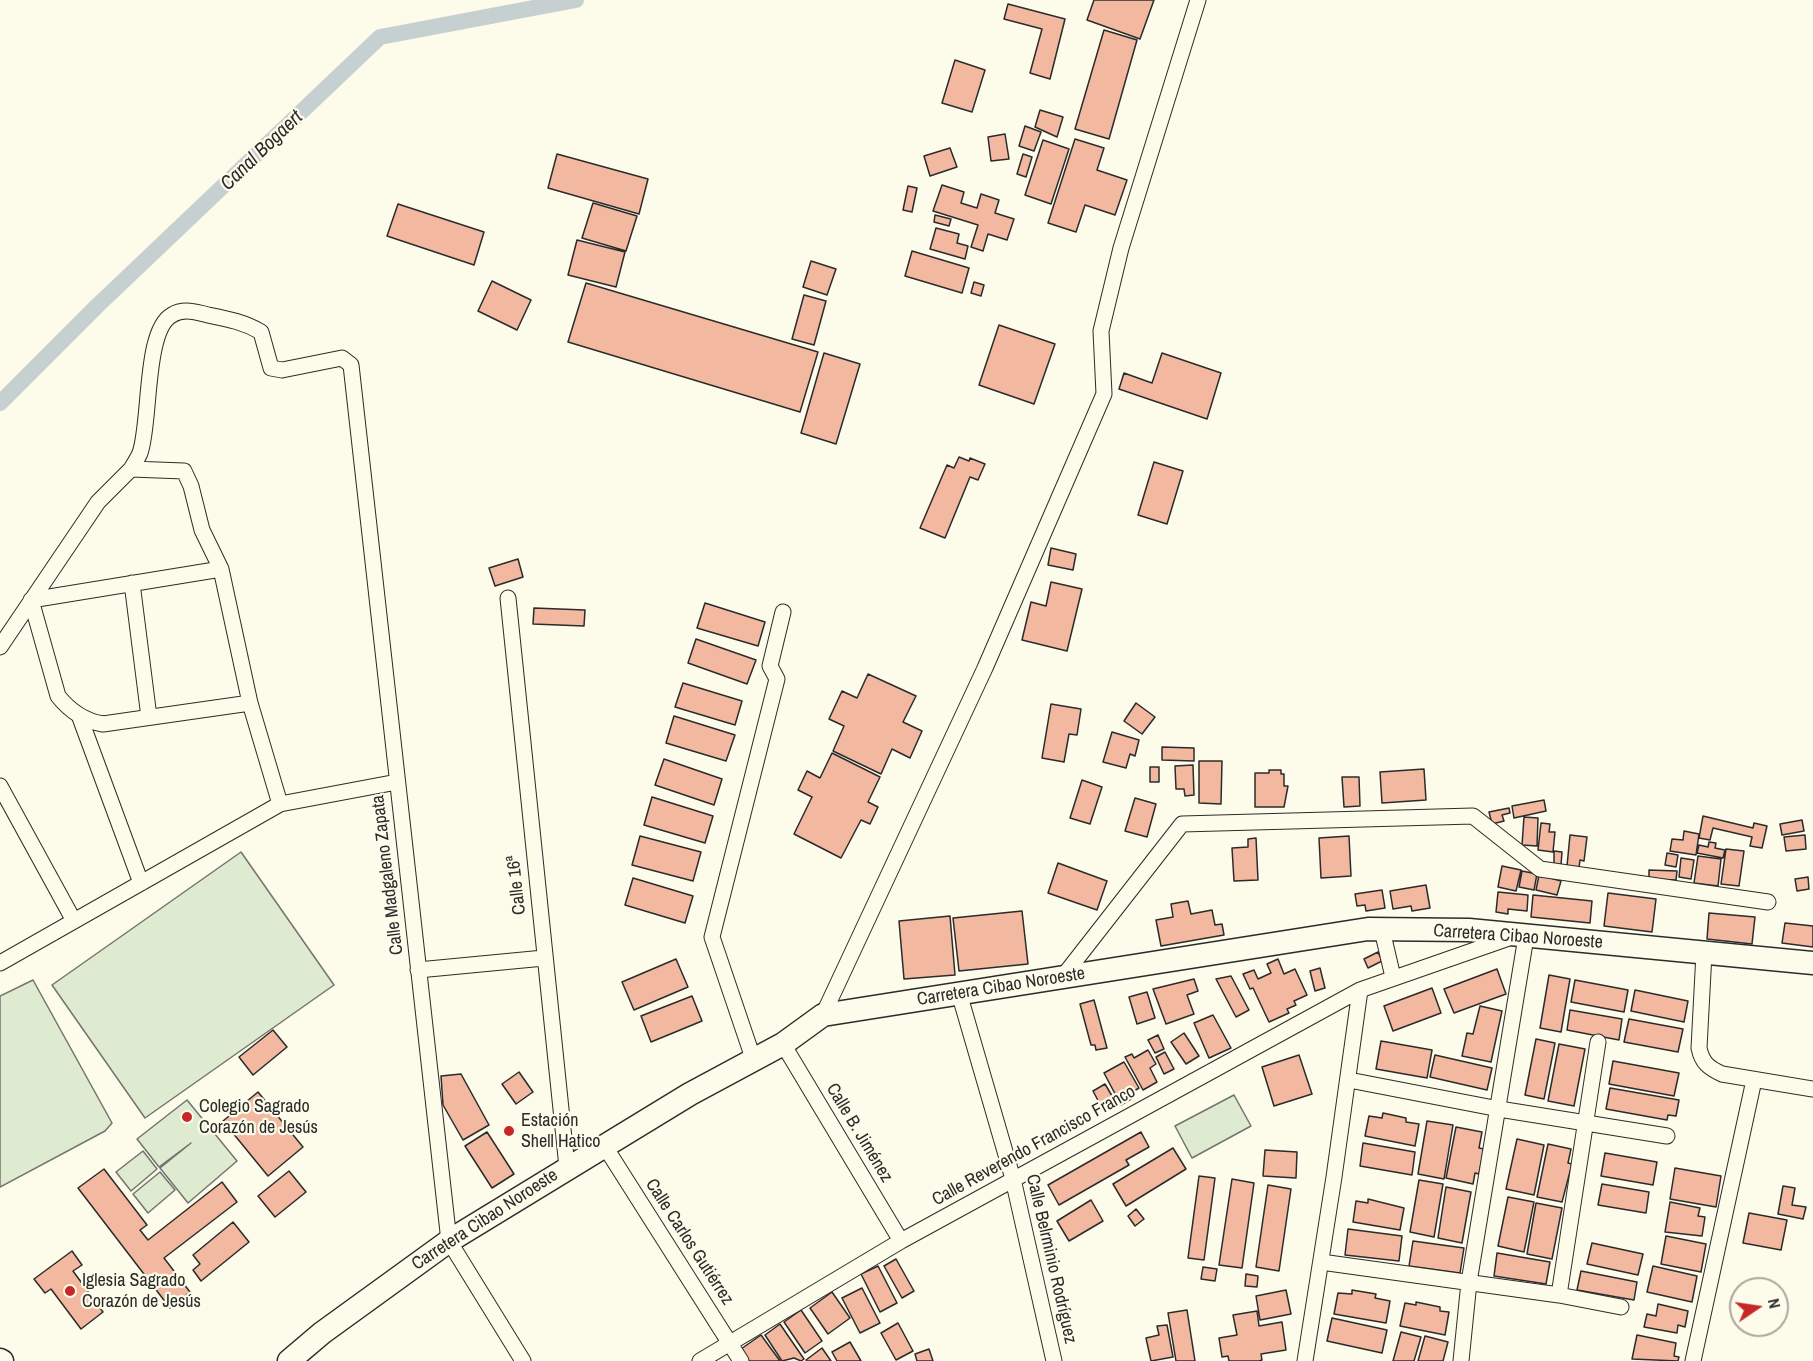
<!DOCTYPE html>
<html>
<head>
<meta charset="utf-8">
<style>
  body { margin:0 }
  #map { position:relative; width:1813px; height:1361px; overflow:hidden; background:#fdfbea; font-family:"Archivo Narrow",sans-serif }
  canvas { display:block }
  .north { position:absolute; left:1729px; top:1277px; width:60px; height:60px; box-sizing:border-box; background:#fdfbea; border:2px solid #a9a89e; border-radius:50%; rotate:77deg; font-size:16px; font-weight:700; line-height:24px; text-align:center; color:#2b2b2b }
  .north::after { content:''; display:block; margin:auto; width:21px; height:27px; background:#c62828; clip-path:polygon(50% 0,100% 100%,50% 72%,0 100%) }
</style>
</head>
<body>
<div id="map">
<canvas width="1813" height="1361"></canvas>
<div class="north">N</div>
</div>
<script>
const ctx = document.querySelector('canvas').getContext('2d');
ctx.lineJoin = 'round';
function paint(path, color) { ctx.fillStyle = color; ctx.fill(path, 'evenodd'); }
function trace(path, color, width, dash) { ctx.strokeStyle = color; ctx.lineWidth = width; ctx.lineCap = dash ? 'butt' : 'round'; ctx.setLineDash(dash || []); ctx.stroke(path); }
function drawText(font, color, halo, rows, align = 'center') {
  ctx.font = font + ' "Archivo Narrow",sans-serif'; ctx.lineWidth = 4.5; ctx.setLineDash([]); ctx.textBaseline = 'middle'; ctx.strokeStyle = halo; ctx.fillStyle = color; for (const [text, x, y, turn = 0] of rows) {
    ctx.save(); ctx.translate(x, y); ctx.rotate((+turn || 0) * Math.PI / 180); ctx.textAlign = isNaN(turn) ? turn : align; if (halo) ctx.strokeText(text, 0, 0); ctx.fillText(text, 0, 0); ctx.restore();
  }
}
const green = new Path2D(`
  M241 852 334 985 145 1118 52 985Z
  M33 980 112 1123 105 1131 0 1187V996Z
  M1234 1095 1251 1126 1192 1158 1175 1126Z
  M187 1100 237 1161 188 1203 160 1168 191 1143 159 1167 137 1139Z
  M143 1151 157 1169 131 1191 116 1172Z
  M160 1172 175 1190 148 1213 133 1194Z`);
paint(green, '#deebd1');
trace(green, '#74746e', 1.5);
trace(new Path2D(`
  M0 403 97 306 380 37 576 0`), '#c7d0d0', 16);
const building = new Path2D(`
  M1094 0H1154L1140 39 1087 20Z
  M1008 4 1065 19 1050 79 1030 73 1042 29 1004 19Z
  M1104 30 1137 40 1109 139 1075 129Z
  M955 60 985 70 972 112 942 103Z
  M1040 110 1063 117 1057 137 1035 127Z
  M1025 126 1041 132 1034 151 1019 146Z
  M1005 134 1009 159 991 161 988 137Z
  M1075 139 1104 148 1097 170 1127 180 1115 215 1085 205 1076 232 1048 223Z
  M1043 140 1069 149 1051 204 1025 195Z
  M950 148 957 167 930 176 924 156Z
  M557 154 648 179 639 214 548 188Z
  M1023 154 1032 157 1026 177 1017 174Z
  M942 185 964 192 961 203 977 208 981 194 999 200 995 213 1014 219 1007 240 988 234 983 251 971 247 978 225 933 211Z
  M908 186 917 188 912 212 903 210Z
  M593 203 637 216 626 251 582 238Z
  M398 204 484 232 474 265 387 236Z
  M935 215 951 219 949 226 934 222Z
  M936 228 959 234 957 243 968 246 965 259 930 249Z
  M577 240 625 252 616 287 568 275Z
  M912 251 969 268 962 293 905 276Z
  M811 261 836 269 827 295 803 287Z
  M492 281 531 300 517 330 478 311Z
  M974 282 984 285 981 296 971 293Z
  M586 283 818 352 800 412 568 342Z
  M804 295 826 301 814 345 792 339Z
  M999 325 1055 344 1034 404 979 385Z
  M824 353 860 364 836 444 801 433Z
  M1162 353 1221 373 1207 419 1119 389 1124 373 1152 383Z
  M959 457 969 461 970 458 985 464 978 480 970 477 945 538 920 528 947 465 954 468Z
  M1154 462 1183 471 1167 524 1138 515Z
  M1051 548 1076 554 1073 570 1048 565Z
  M518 559 523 577 495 586 489 568Z
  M1051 582 1082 589 1067 651 1022 640 1031 602 1046 606Z
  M705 603 765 622 758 646 697 628Z
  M534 608 585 610 584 626 533 624Z
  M696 639 756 660 747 684 688 663Z
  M868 674 916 696 903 722 922 731 910 758 892 749 881 774 833 751 844 726 829 719 842 691 857 698Z
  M683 683 742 701 735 725 675 707Z
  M1136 703 1155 717 1142 734 1124 721Z
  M1051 704 1081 709 1077 735 1069 734 1064 762 1042 758Z
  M674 716 735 735 726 761 666 743Z
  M1112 732 1139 740 1135 756 1130 754 1126 768 1103 762Z
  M1162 747 1194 748V761L1162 760Z
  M832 753 880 777 868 802 878 807 870 824 861 820 841 858 794 834 812 797 798 790 807 771 820 778Z
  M664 759 722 779 714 805 655 785Z
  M1199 761H1222L1221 804 1199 803Z
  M1193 765 1194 795 1185 796 1184 789H1176L1175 766Z
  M1150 767H1159V782H1150Z
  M1424 769 1426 800 1382 803 1380 772Z
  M1269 770H1281V774H1284V786H1288L1284 807H1255V773H1269Z
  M1342 777H1359L1360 806 1344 807Z
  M1082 780 1102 787 1090 824 1070 818Z
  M652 797 713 816 705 843 644 825Z
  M1135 798 1156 804 1147 837 1125 831Z
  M1544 800 1546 811 1514 818 1512 806Z
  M1509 808 1510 813 1502 815 1504 821 1492 824 1489 812Z
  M1703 816 1753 828 1754 823 1767 826 1762 848 1750 846 1752 837 1713 828 1710 840 1699 838Z
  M1524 817 1538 818 1537 846 1522 845Z
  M1802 820 1804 831 1782 835 1780 824Z
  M1541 823 1550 824 1549 832H1555L1553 852 1538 850Z
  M1684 831 1699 834 1696 855 1670 851 1672 839 1683 840Z
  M1570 835 1587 837 1584 861 1580 860 1579 868 1567 866Z
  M1805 835 1806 849 1786 851 1784 837Z
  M640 836 701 852 693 881 632 865Z
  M1349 836 1351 876 1321 878 1319 838Z
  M1256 838 1258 880 1234 881 1232 848 1248 847V839Z
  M1709 842 1716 843 1715 848 1725 850 1723 858 1697 853 1699 845 1708 847Z
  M1726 849 1744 851 1739 886 1721 884Z
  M1554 851 1562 852 1561 865H1554Z
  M1667 853 1678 855 1676 867 1665 865Z
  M1698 856 1721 859 1718 886 1694 883Z
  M1681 858 1694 860 1691 879 1679 877Z
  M1058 863 1107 881 1097 910 1048 893Z
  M1502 866 1521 870 1516 891 1498 887Z
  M1649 870 1677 871 1676 880 1649 879Z
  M1522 871 1537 874 1534 890 1519 887Z
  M1539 875 1561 881 1557 895 1536 890Z
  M1808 877 1809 889 1797 891 1795 879Z
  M633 878 693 896 685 923 625 905Z
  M1426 885 1430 908 1412 911 1411 906 1393 909 1390 891Z
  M1382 890 1385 908 1366 911 1365 905 1357 906 1355 894Z
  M1498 892 1528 895 1527 911 1508 909V914L1496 912Z
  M1608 893 1656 899 1652 932 1604 926Z
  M1533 895 1592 901 1590 923 1531 917Z
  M1188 901 1191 914 1212 910 1215 925 1222 924 1224 935 1161 946 1156 920 1173 917 1171 904Z
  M1022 911 1028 964 959 971 953 918Z
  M1709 913 1755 917 1752 944 1707 939Z
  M950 916 955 975 904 979 899 921Z
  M1785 923 1813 926V947L1782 943Z
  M1378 952 1382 961 1368 968 1364 959Z
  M676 959 688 987 634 1010 622 982Z
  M1278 959 1284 974 1295 969 1307 995 1294 1001 1296 1005 1287 1009 1289 1013 1269 1022 1253 988 1250 989 1243 974 1254 970 1258 979 1271 973 1267 964Z
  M1320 968 1325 988 1315 991 1310 971Z
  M1497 969 1506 994 1454 1013 1444 989Z
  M1549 975 1570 979 1561 1032 1540 1028Z
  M1231 976 1249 1010 1236 1017 1216 979Z
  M1194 979 1198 991 1187 995 1194 1014 1166 1024 1153 989Z
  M1575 980 1628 990 1624 1012 1571 1002Z
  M1432 988 1441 1013 1393 1031 1384 1006Z
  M1635 990 1688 1001 1684 1022 1631 1011Z
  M1147 992 1155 1018 1137 1024 1129 997Z
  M692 996 702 1021 651 1042 641 1016Z
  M1094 1000 1107 1048 1096 1050 1095 1045H1091L1080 1004Z
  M1480 1006 1502 1011 1491 1062 1462 1056 1467 1033 1473 1034Z
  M1570 1010 1622 1019 1619 1040 1567 1030Z
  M1213 1015 1231 1048 1209 1058 1194 1023Z
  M1629 1019 1683 1029 1678 1052 1624 1042Z
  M273 1030 287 1047 253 1075 239 1057Z
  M1184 1033 1199 1056 1186 1064 1171 1042Z
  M1158 1035 1164 1049 1155 1053 1148 1040Z
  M1536 1039 1555 1043 1544 1099 1525 1095Z
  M1381 1041 1432 1050 1427 1078 1376 1069Z
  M1559 1044 1585 1049 1574 1106 1548 1101Z
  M1148 1050 1156 1064 1150 1068 1157 1082 1143 1090 1125 1057 1132 1054 1134 1058Z
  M1165 1052 1174 1069 1164 1074 1156 1057Z
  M1299 1055 1312 1094 1274 1106 1262 1067Z
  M1435 1055 1492 1068 1487 1090 1430 1077Z
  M1613 1061 1679 1073 1674 1096 1609 1084Z
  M1124 1062 1139 1088 1129 1094 1131 1099 1121 1105 1104 1073Z
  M519 1072 533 1092 516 1104 502 1084Z
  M461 1074 489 1125 463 1140 443 1105 441 1076Z
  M1105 1084 1115 1101 1102 1108 1093 1091Z
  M1610 1088 1679 1100 1676 1116 1668 1115 1667 1120 1606 1109Z
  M258 1092 303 1147 268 1176 223 1121Z
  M1383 1113 1406 1118V1122L1419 1124 1415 1146 1365 1136 1369 1116 1382 1118Z
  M1427 1121 1453 1125 1444 1179 1418 1174Z
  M1456 1127 1482 1132 1479 1148 1484 1149 1479 1174 1475 1173 1473 1184 1446 1178Z
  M487 1132 514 1174 492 1188 465 1146Z
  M1141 1132 1149 1147 1126 1160 1129 1165 1059 1205 1048 1185Z
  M1517 1139 1544 1145 1534 1195 1506 1189Z
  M1363 1143 1415 1152 1412 1175 1360 1166Z
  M1548 1144 1571 1149 1568 1163 1572 1164 1562 1202 1537 1197Z
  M1173 1148 1186 1169 1126 1206 1113 1184Z
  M1265 1150 1297 1152 1296 1178 1263 1176Z
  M1605 1153 1657 1162 1653 1185 1601 1176Z
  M1675 1168 1721 1176 1716 1207 1670 1199Z
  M104 1169 147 1225 140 1230 148 1240 222 1182 237 1202 164 1258 190 1292 170 1308 78 1188Z
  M289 1171 306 1192 275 1217 258 1196Z
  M1199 1176 1215 1178 1204 1260 1188 1258Z
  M1232 1179 1254 1183 1242 1268 1219 1265Z
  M1419 1180 1443 1184 1434 1237 1410 1232Z
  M1602 1184 1649 1192 1646 1213 1598 1205Z
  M1268 1185 1291 1189 1279 1271 1256 1267Z
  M1783 1186 1795 1188 1792 1205 1806 1207 1803 1219 1778 1214Z
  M1446 1187 1471 1192 1462 1243 1438 1238Z
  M1508 1197 1534 1202 1524 1252 1498 1246Z
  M1368 1199 1404 1208 1400 1230 1353 1222 1356 1201 1368 1203Z
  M1091 1200 1103 1221 1069 1241 1057 1221Z
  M1670 1202 1700 1208 1698 1216 1705 1217 1702 1236 1665 1232Z
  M1536 1203 1562 1208 1552 1259 1527 1254Z
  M1136 1209 1144 1219 1135 1226 1128 1216Z
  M1749 1213 1787 1220 1781 1250 1743 1243Z
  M233 1222 249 1242 201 1281 193 1270 200 1264 193 1255Z
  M1348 1229 1402 1236 1399 1261 1345 1255Z
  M1666 1236 1706 1244 1701 1272 1661 1264Z
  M1413 1241 1464 1248 1460 1273 1409 1266Z
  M1592 1243 1643 1254 1638 1275 1587 1264Z
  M72 1251 82 1265 73 1271 103 1312 81 1329 51 1289 45 1293 34 1279Z
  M1497 1253 1550 1262 1546 1284 1494 1276Z
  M896 1259 914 1291 902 1298 884 1266Z
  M878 1266 897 1303 880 1312 861 1274Z
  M1653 1266 1697 1276 1692 1302 1647 1292Z
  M1203 1267 1217 1269 1215 1281 1201 1279Z
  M1581 1271 1637 1282 1634 1300 1577 1290Z
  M1246 1274 1258 1276 1257 1287 1245 1286Z
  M862 1288 880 1323 860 1333 842 1298Z
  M1286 1290 1291 1314 1260 1320 1256 1296Z
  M1352 1290 1376 1294 1375 1298 1390 1301 1386 1323 1334 1314 1338 1293 1352 1294Z
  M832 1292 850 1318 828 1334 810 1308Z
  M1416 1302 1440 1307V1311L1449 1312 1445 1335 1400 1326 1405 1303 1416 1305Z
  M1658 1304 1688 1311 1685 1327 1678 1325 1677 1333 1644 1327 1647 1314 1656 1316Z
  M801 1310 822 1341 805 1353 784 1322Z
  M1187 1310 1195 1361H1176L1168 1313Z
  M1257 1311 1259 1326 1282 1322 1286 1350 1261 1354 1262 1360 1259 1361H1229L1228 1356 1222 1357 1219 1338 1237 1335 1233 1315Z
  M1332 1318 1387 1330 1382 1353 1327 1341Z
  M898 1323 913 1351 896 1360 881 1333Z
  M780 1324 804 1359 801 1361 794 1358 782 1361 765 1335Z
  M1167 1325 1173 1357 1151 1361 1146 1338 1159 1335 1157 1326Z
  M1401 1332 1421 1337 1414 1361H1393Z
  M761 1335 780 1361H749L741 1349Z
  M1637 1335 1676 1343 1674 1356 1679 1357 1678 1361 1632 1359Z
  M1425 1336 1448 1342 1443 1361H1418Z
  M850 1342 861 1361H837L832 1352Z
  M822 1348 831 1361H807L806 1360Z
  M929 1349 933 1361H917L915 1354Z`);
paint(building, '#f2b8a0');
trace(building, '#2b2b2b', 1.5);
const street = new Path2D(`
  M131 469C134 464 138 458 140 453 151 422 144 330 172 315 183 308 197 312 208 315 228 319 244 322 261 332L271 368 282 370 342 358 351 365 449 1241 523 1361
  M221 569 31 600 58 696C70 711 84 721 103 724L250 703
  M132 583 149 717
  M508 598 567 1167
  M0 647 98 502 131 469 184 471 191 486 202 530 221 569 250 703 280 804
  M79 715 141 883
  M0 786 74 921
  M1382 930 1393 977
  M1704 953 1699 1048C1702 1063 1709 1068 1722 1074L1813 1089
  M0 963 280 804 397 782
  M418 970 544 958
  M1061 979 1182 824 1473 816 1540 869 1768 902
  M959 993 1013 1179 1054 1361
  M823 1015 985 668 1104 394 1101 331 1121 248 1198 0
  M783 1044 901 1241
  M753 1058 712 937 777 679 770 666 783 612
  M1349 1080 1499 1109 1667 1136
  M604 1145 741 1361
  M1321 1262 1559 1295 1621 1307
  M1559 1295 1598 1042
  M700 1361 901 1241 1360 990 1509 938
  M1305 1361 1334 1177 1360 990
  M1461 1361 1469 1282 1526 937
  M1693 1361 1754 1080`);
const primary = new Path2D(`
  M0 1360 2 1361
  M289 1361 322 1333 449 1241 690 1094 783 1044 823 1015 1368 929 1469 930 1813 963`);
trace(street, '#2b2b2b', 17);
trace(primary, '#2b2b2b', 25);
trace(street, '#fdfbea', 15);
trace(primary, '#fdfbea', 22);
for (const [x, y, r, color] of [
  [187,1117,6,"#c62828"],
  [509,1131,6,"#c62828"],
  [70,1291,6,"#c62828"]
]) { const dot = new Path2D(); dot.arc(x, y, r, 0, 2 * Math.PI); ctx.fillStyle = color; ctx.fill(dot); trace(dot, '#fdfbea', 2); }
drawText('18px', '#2b2b2b', '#fdfbea', [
  ["Calle Madgaleno Zapata",388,875,-97],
  ["Calle 16ª",517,885,-96],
  ["Carretera Cibao Noroeste",1518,937,4],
  ["Carretera Cibao Noroeste",1001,987,-9],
  ["Calle B. Jiménez",859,1133,59],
  ["Calle Reverendo Francisco Franco",1034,1146,-29],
  ["Carretera Cibao Noroeste",485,1220,-33],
  ["Calle Carlos Gutiérrez",689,1242,57],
  ["Calle Belrminio Rodríguez",1051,1259,77]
]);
drawText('18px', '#2b2b2b', '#fdfbea', [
  ["Colegio Sagrado",199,1107],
  ["Corazón de Jesús",199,1128],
  ["Estación",521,1121],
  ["Shell Hatico",521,1142],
  ["Iglesia Sagrado",82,1281],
  ["Corazón de Jesús",82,1302]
], 'left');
drawText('italic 20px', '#2b2b2b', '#fdfbea', [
  ["Canal Bogaert",262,151,-44]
]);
</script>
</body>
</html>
